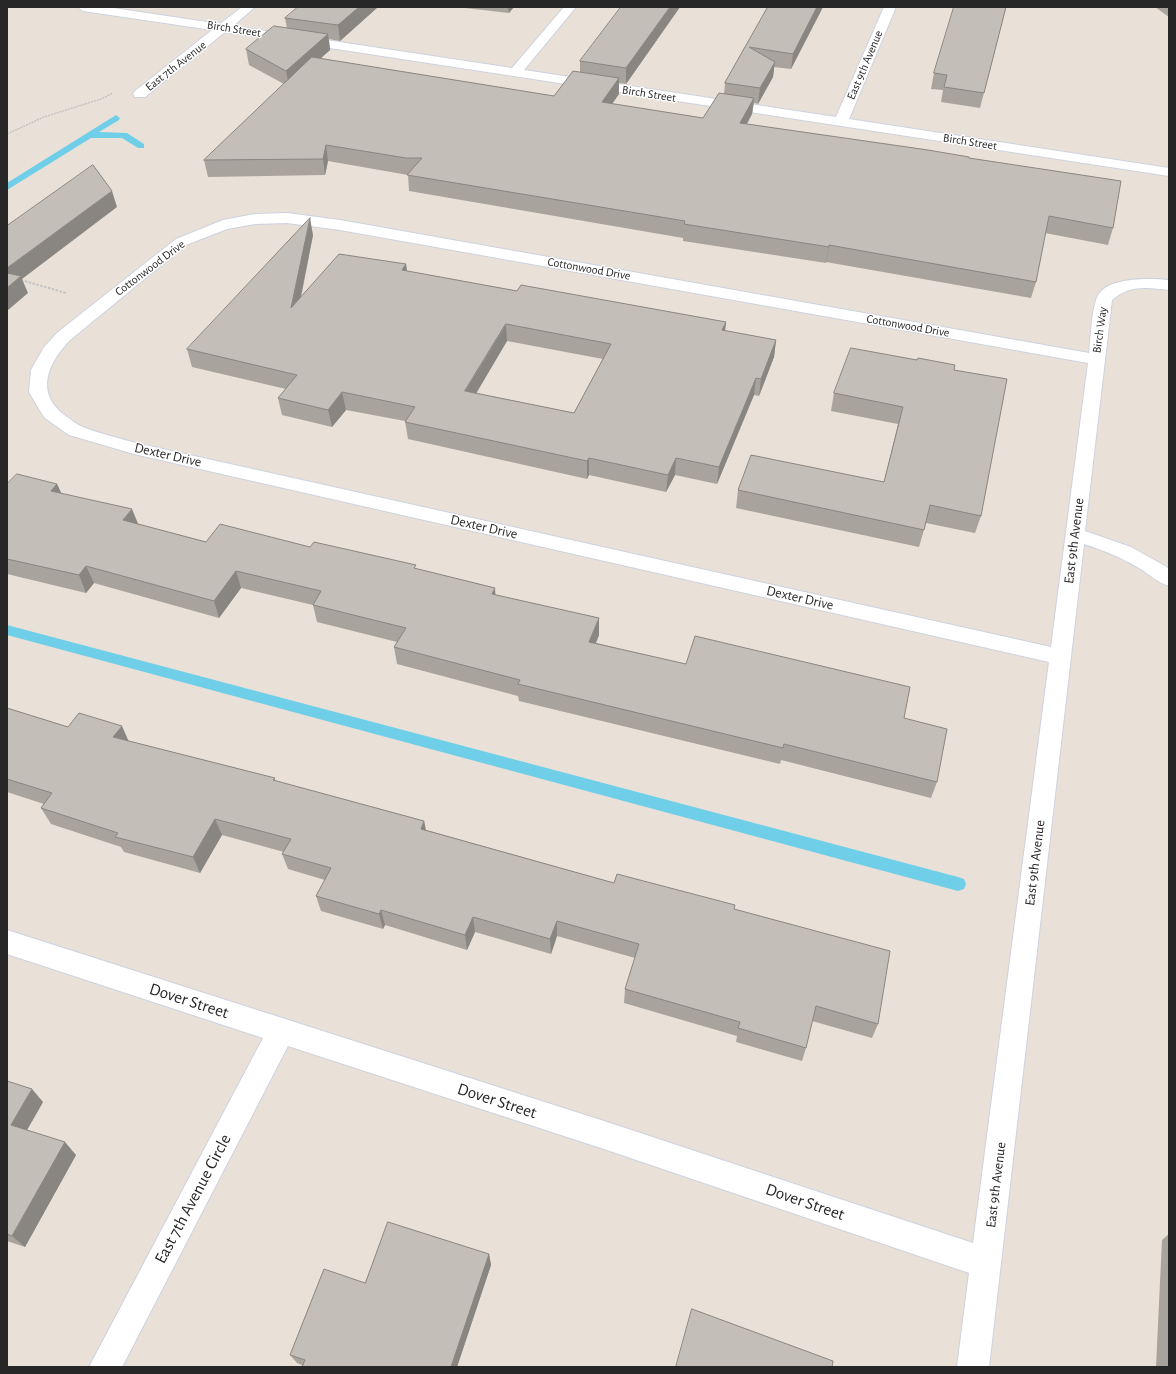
<!DOCTYPE html>
<html>
<head>
<meta charset="utf-8">
<style>
  body { margin:0 }
  #map { position:relative; width:1176px; height:1374px; overflow:hidden; background:#e9e1d8; font-family:"Alegreya Sans",sans-serif }
  canvas { display:block }
  .frame { position:absolute; inset:0; border:8px solid #272727; pointer-events:none }
</style>
</head>
<body>
<div id="map">
<canvas width="1176" height="1374"></canvas>
<div class="frame"></div>
</div>
<script>
const ctx = document.querySelector('canvas').getContext('2d');
ctx.lineJoin = 'round';
function paint(path, color) { ctx.fillStyle = color; ctx.fill(path, 'evenodd'); }
function trace(path, color, width, dash) { ctx.strokeStyle = color; ctx.lineWidth = width; ctx.lineCap = dash ? 'butt' : 'round'; ctx.setLineDash(dash || []); ctx.stroke(path); }
function drawText(font, color, halo, rows, align = 'center') {
  ctx.font = font + ' "Alegreya Sans",sans-serif'; ctx.lineWidth = 3; ctx.setLineDash([]); ctx.textBaseline = 'middle'; ctx.strokeStyle = halo; ctx.fillStyle = color; for (const [text, x, y, turn = 0] of rows) {
    ctx.save(); ctx.translate(x, y); ctx.rotate((+turn || 0) * Math.PI / 180); ctx.textAlign = isNaN(turn) ? turn : align; if (halo) ctx.strokeText(text, 0, 0); ctx.fillText(text, 0, 0); ctx.restore();
  }
}
paint(new Path2D(`
  M116 115 120 118 119 120 99 132 127 133 144 144V148H138L122 138H91L7 190V183Z
  M7 625 958 877 964 879 966 884 964 889 958 891 7 635Z`), '#6fcfe8');
const street = new Path2D(`
  M77 7H107L220 24 242 7H255L233 26 512 68 564 7H576L524 70 836 117 884 7H896L849 119 1169 168V176L225 32 145 97H135L133 94 135 91 212 30 83 11Z
  M287 213 340 220 1089 353C1091 336 1091 317 1096 300 1102 276 1151 278 1169 280V290C1148 287 1128 285 1112 300L1085 531 1131 547 1165 566 1169 569V586C1158 583 1149 574 1139 568 1122 558 1103 550 1084 544L989 1367H957L969 1273 604 1149 288 1046 122 1367H89L263 1038 7 954V930L604 1121 973 1243 1049 662 134 454 69 435 45 418 42 414 29 392 31 370 44 347 58 332 176 239 223 220 255 214ZM287 223 340 230 1088 363 1051 647 136 443C119 438 100 434 83 427 77 425 72 420 67 417 34 394 47 364 70 340L186 245 227 229 255 224Z`);
trace(street, '#ced2df', 2);
trace(new Path2D(`
  M7 134 44 117 101 99 113 93`), '#c3c3c3', 1.5, [2, 1]);
trace(new Path2D(`
  M21 280 66 293`), '#c3c3c3', 2, [2.5, 1.5]);
paint(street, '#fff');
paint(new Path2D(`
  M378 7 340 41 329 39 330 50 320 59 554 96 580 72V61L680 7 626 84 619 83V94L612 104 703 118 724 94 725 83 768 7H823L791 69 774 67 773 77 758 104 754 103 752 114 747 124 969 158 1113 228 1108 245 1045 233 1036 282 1031 298 826 262V263L683 241V238L409 191 408 175 328 161 325 175 208 177 204 160 284 84 249 65 246 49 287 28 285 18Z
  M465 7H514L509 13 465 8Z
  M1006 7 980 108 941 102 943 90 931 89 934 73Z
  M1155 7H1169V17Z
  M313 235 301 298 406 264 407 271 517 291 726 322 725 331 776 340 774 357 759 396 754 395 717 484 675 475 666 492 589 475 587 479 408 439 405 421 346 410 332 427 282 415 278 398 286 389 192 367 187 349ZM507 341 603 359 574 413 476 393Z
  M954 370 981 516 975 533 926 523 919 547 736 508 738 490 884 482 898 424 831 411 834 393Z
  M7 484H57L61 493 138 524 206 542 310 547 417 569 495 588V595L599 635 596 643 904 718 937 782 931 798 781 760 780 764 519 701 518 696 397 664 394 647 397 642 317 622 313 605 241 588 219 618 94 583 86 593 7 574Z
  M7 708 68 727 129 741 275 778V781L424 821 426 830 614 883 734 909 878 1024 872 1038 812 1021 806 1048 802 1061 736 1042 737 1036 624 1003 625 989 635 958 557 936 551 954 475 932 467 950 385 925 383 929 321 911 316 896 325 880 288 869 282 854 284 852 222 835 200 873 124 852 121 847 51 824 41 808 44 804 7 792Z
  M7 1081 43 1102 27 1130 76 1155 25 1247 7 1241Z
  M1169 1234V1367H1156L1162 1240Z
  M489 1254 491 1265 457 1367H302V1365L297 1363 290 1355 365 1283Z`), '#a9a39e');
paint(new Path2D(`
  M359 7H378L340 41 338 25Z
  M508 7H514L509 13Z
  M670 7H680L626 84V68Z
  M817 7H823L791 69 793 54Z
  M328 34 330 50 289 86 286 71Z
  M775 62 773 77 758 104 760 88Z
  M619 78V94L602 118V102Z
  M754 98 752 114 738 139 740 123Z
  M326 145 328 161 325 175 323 159Z
  M112 191 117 207 22 279 28 293 7 311V268Z
  M310 218 313 235 295 325 291 308Z
  M829 245 826 262V263L829 247Z
  M406 264 408 281 402 270Z
  M726 322 724 340 722 330Z
  M506 324 507 341 467 409 465 391Z
  M776 340 774 357 759 396 761 379Z
  M756 378 754 395 717 484 719 467Z
  M342 392 346 410 332 427 328 410Z
  M589 458V475L587 479V461Z
  M676 458 675 475 666 492 668 475Z
  M57 484 65 501 51 491Z
  M132 509 139 526 123 520Z
  M86 566 94 583 86 593 79 575Z
  M236 571 241 588 219 618 214 601Z
  M495 588 496 605 492 594Z
  M599 618V635L589 659V642Z
  M122 726 129 742 113 737Z
  M215 819 222 835 200 873 193 857Z
  M424 821 427 837 421 829Z
  M381 910 385 925 383 929 379 914Z
  M473 917 475 932 467 950 465 935Z
  M557 921V936L551 954 550 939Z
  M32 1089 43 1102 23 1137 11 1125Z
  M65 1142 76 1155 25 1247 12 1236Z
  M489 1254 491 1265 457 1367H451Z`), '#898581');
const building = new Path2D(`
  M298 7H359L338 25 285 18Z
  M621 7H670L626 68 580 61Z
  M768 7H817L793 54 749 47 775 62 760 88 725 83Z
  M954 7H1006L984 93 944 87 947 75 934 73Z
  M274 26 328 34 286 71 246 49Z
  M312 57 554 96 573 71 619 78 602 102 703 118 719 93 754 98 740 123 928 150 969 157V158L1121 181 1113 228 1049 216 1036 282 829 245V247L684 224 685 221 407 175 422 158H406L326 145 323 159 204 160Z
  M93 165 112 191 7 268V226Z
  M310 218 291 308 339 254 406 264 402 270 517 291 521 285 726 322 722 330 776 340 761 379 756 378 719 467 676 458 668 475 589 458 587 461 405 422 415 407 342 392 328 410 278 398 297 375 187 349ZM506 324 611 344 574 413 465 391Z
  M7 273 21 276 7 288Z
  M851 348 917 360 918 358 955 365 954 370 1007 379 981 516 930 505 924 530 738 490 751 455 884 482 903 407 834 393Z
  M17 474 57 484 51 491 132 509 123 520 206 542 220 524 310 547 314 542 416 565 414 568 495 588 492 594 599 618 589 642 686 664 695 636 910 687 904 718 947 729 937 782 784 744 783 748 518 684 520 680 394 647 406 628 313 605 321 591 236 571 214 601 86 566 79 575 7 559V484Z
  M7 708 68 727 79 713 122 726 113 737 275 778 273 780 424 821 421 829 614 883 617 874 735 905 734 909 890 951 878 1024 816 1006 806 1048 738 1028 740 1022 625 989 639 944 557 921 550 939 473 917 465 935 381 910 379 914 316 896 331 868 282 854 291 839 215 819 193 857 115 837 118 833 41 808 52 793 7 779Z
  M7 1081 32 1089 11 1125 65 1142 12 1236 7 1234Z
  M388 1222 489 1254 451 1367H302L305 1360 290 1355 324 1269 365 1283Z
  M692 1309 833 1361 832 1367H676Z`);
paint(building, '#c4beb8');
trace(building, '#898581', 1);
drawText('12px', '#272727', '#fff', [
  ["Birch Street",234,29,9],
  ["East 9th Avenue",865,65,-67],
  ["East 7th Avenue",176,66,-38],
  ["Birch Street",649,94,9],
  ["Birch Street",970,142,9],
  ["Cottonwood Drive",150,268,-37],
  ["Cottonwood Drive",589,269,10],
  ["Cottonwood Drive",908,326,10],
  ["Birch Way",1100,330,-82]
]);
drawText('14px', '#272727', '#fff', [
  ["Dexter Drive",168,455,13],
  ["Dexter Drive",484,527,13],
  ["East 9th Avenue",1074,541,-83],
  ["Dexter Drive",800,598,13],
  ["East 9th Avenue",1035,863,-83],
  ["East 9th Avenue",996,1185,-83]
]);
drawText('17px', '#272727', '#fff', [
  ["Dover Street",189,1001,18],
  ["Dover Street",497,1101,18],
  ["East 7th Avenue Circle",193,1199,-62],
  ["Dover Street",805,1202,19]
]);
</script>
</body>
</html>
